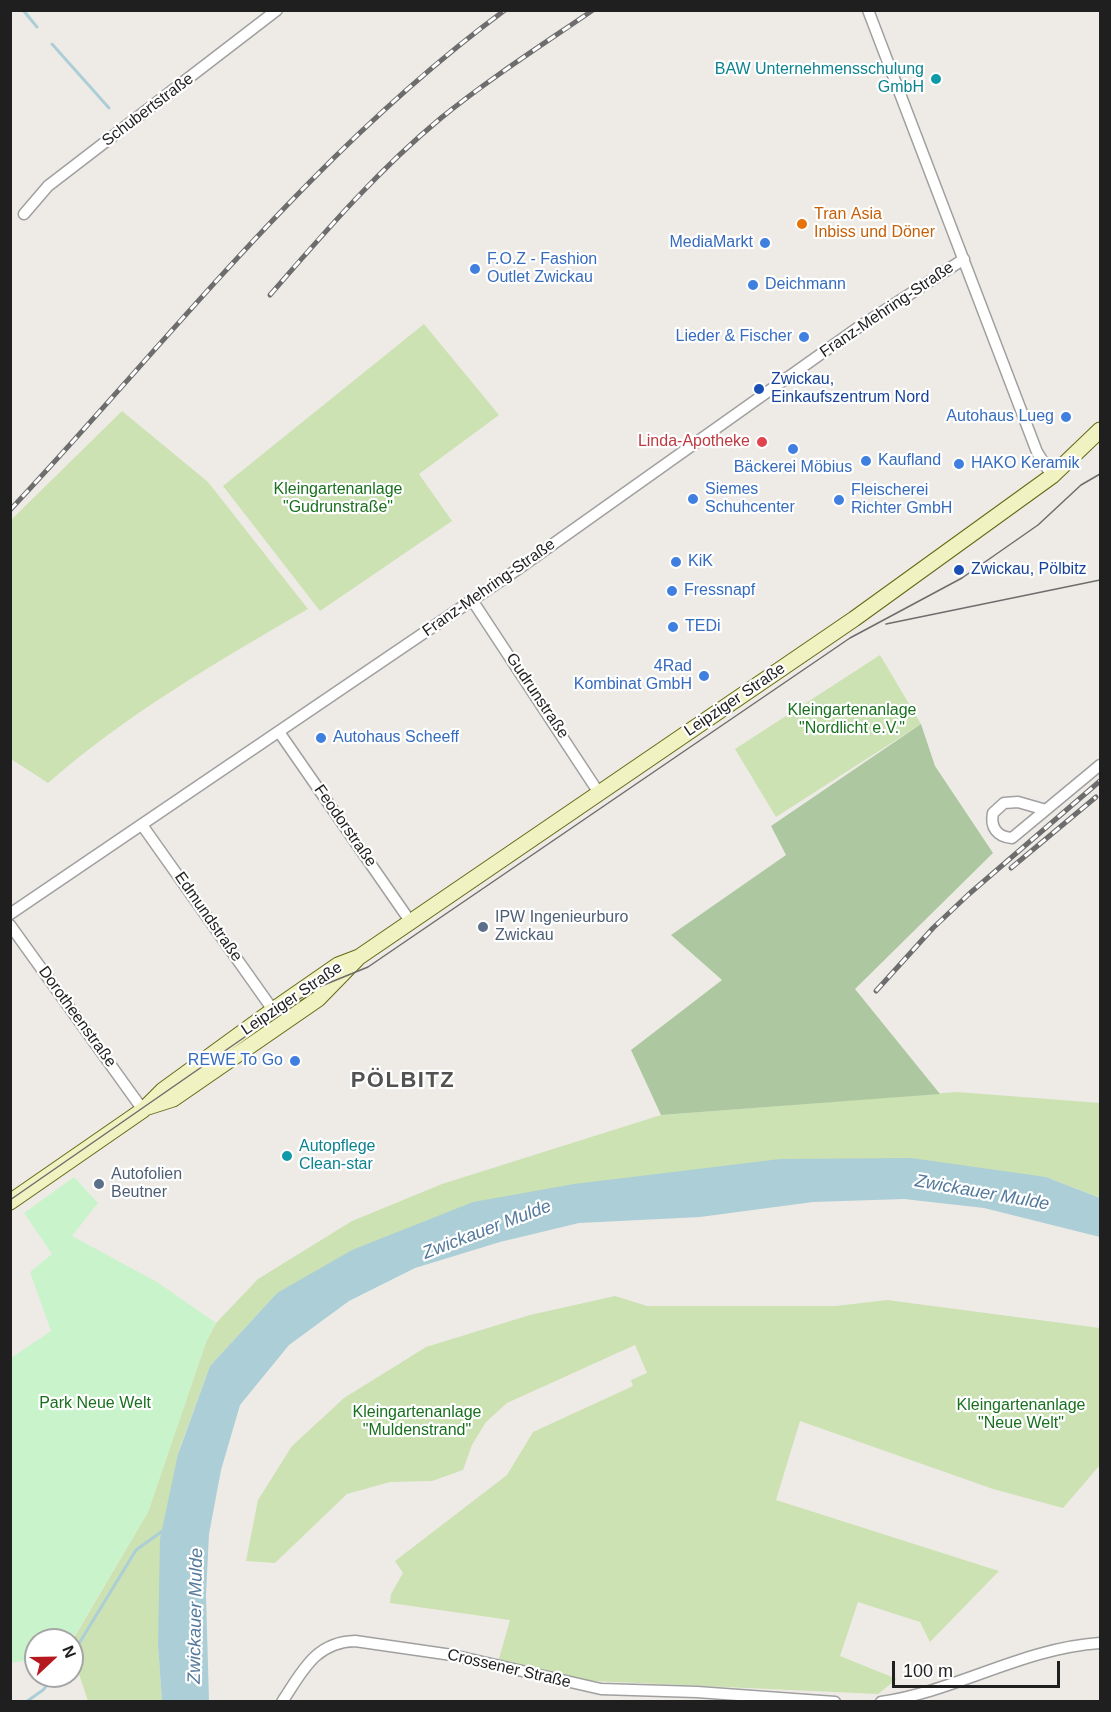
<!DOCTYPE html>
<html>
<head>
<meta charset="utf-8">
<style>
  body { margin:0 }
  #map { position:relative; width:1111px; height:1712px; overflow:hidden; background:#eeebe6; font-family:Helvetica,sans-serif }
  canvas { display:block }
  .frame { position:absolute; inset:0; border:12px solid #1f1f1f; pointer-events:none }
  .north { position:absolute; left:24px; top:1628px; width:60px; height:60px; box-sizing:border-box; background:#fff; border:2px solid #a5a5a5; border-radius:50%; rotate:68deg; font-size:16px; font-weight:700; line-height:24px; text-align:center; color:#1f1f1f }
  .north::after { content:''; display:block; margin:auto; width:21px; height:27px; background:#b5191f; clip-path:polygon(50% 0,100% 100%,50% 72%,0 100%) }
  .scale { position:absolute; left:892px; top:1661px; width:168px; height:27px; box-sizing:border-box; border:3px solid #1f1f1f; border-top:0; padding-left:8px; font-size:18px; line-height:21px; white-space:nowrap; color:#1f1f1f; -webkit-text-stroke:4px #fff; paint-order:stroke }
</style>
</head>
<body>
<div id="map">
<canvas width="1111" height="1712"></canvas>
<div class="frame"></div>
<div class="north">N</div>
<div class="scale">100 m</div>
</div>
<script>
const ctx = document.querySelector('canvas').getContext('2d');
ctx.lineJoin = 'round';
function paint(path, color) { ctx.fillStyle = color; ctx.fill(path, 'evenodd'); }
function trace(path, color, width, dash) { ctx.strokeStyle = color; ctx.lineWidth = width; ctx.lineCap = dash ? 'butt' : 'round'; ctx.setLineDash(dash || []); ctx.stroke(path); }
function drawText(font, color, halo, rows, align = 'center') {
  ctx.font = font + ' Helvetica,sans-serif'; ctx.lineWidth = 4.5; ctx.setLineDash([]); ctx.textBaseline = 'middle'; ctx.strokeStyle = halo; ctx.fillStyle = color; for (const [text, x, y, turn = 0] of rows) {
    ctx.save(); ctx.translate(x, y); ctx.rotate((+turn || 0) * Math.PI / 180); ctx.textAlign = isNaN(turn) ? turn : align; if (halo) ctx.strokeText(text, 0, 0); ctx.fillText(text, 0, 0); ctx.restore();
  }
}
paint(new Path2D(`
  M424 324 499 415 419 474 452 521 320 611 223 486Z
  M122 411 208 482 308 609C218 661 127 714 48 783L11 759V520Z
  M880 655 921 724 776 817 735 749Z
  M957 1092 1100 1103V1198L1046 1177 780 1159 277 1293 210 1366 179 1450 158 1645 162 1701H88L72 1653V1641L148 1512 206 1342 216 1323 258 1279 352 1221 442 1184 661 1115Z
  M615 1296 647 1306H836L887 1300 1100 1328V1465L1063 1508 993 1489 800 1421 776 1500 999 1571 930 1642 920 1622 858 1602 840 1656 897 1679 878 1694 572 1680 498 1662 510 1620 390 1603 391 1594 403 1573 395 1561 507 1475 533 1432 633 1386 631 1380 647 1373 635 1345 507 1403 486 1422 472 1445 463 1470 432 1481 390 1482 347 1494 275 1563 246 1561 258 1500 292 1446 344 1398 426 1347 530 1315Z`), '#cce2b3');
paint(new Path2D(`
  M921 724 935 766 993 853 855 989 940 1094 661 1115 631 1050 722 980 671 935 786 855 771 826Z`), '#adc8a0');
paint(new Path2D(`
  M74 1177 98 1203 72 1236 157 1282 216 1323 206 1342 148 1512 72 1640H36V1659L11 1663V1358L51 1331 30 1272 52 1254 24 1213Z`), '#c9f3cb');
paint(new Path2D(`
  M911 1158 1046 1177 1100 1198V1237L984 1208 904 1199 813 1202 700 1217 579 1223 500 1242 415 1268 349 1301 289 1345 240 1405 221 1470 209 1534 206 1595 209 1701H162L158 1645 160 1539 178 1454 210 1366 277 1293 352 1250 473 1202 574 1184 780 1159Z`), '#acced6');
trace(new Path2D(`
  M23 10 37 27
  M52 44 109 108
  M72 1655 136 1550 164 1530
  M26 1702 43 1690 55 1676`), '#acced6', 3);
const street = new Path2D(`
  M868 10 1037 452 1052 476
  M24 214 48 186 277 10
  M472 600 599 793
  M279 732 410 921
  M1046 810 1018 802 1004 803 993 813C990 827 997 837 1012 838L1100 765
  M142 825 273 1010
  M10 914 518 569 856 329 964 259
  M10 925 143 1110
  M282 1702C302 1672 315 1642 355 1641L452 1655 601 1689 697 1692 835 1702
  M881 1702C957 1691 1023 1648 1100 1643`);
const secondary = new Path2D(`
  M148 1107 173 1099 318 999 357 959
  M10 1202 143 1110 163 1090 273 1010 338 965 359 957 854 619 1052 476 1100 430`);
trace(street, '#a0a0a0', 13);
trace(secondary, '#636913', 17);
trace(street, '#fff', 10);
trace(secondary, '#f1f2c1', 15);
trace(new Path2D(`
  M886 624 1100 580
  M10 1200 314 989 368 967 850 638 962 578 1038 525 1081 485 1100 474`), '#6d6d6d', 1.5);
const rail = new Path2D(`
  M270 295C324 233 377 171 441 118 489 79 542 45 593 10
  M10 510C171 338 314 151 505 10
  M1011 868 1096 797
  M876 991 933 928 969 894 1100 781`);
trace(rail, '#6d6d6d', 5);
trace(rail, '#fff', 3, [9]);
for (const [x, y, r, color] of [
  [936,79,6,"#0f9aa8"],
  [802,224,6,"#e8710a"],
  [765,243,6,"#3f7fe0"],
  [475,269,6,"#3f7fe0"],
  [753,285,6,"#3f7fe0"],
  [804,337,6,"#3f7fe0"],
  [759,389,6,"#1a4fb4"],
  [1066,417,6,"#3f7fe0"],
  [762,442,6,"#e0444e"],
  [793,449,6,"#3f7fe0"],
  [866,461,6,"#3f7fe0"],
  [959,464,6,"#3f7fe0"],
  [693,499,6,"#3f7fe0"],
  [839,500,6,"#3f7fe0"],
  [676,562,6,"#3f7fe0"],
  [959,570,6,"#1a4fb4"],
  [672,591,6,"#3f7fe0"],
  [673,627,6,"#3f7fe0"],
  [704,676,6,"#3f7fe0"],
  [321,738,6,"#3f7fe0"],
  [483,927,6,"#5c6f8a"],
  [295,1061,6,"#3f7fe0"],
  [287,1156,6,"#0f9aa8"],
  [99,1184,6,"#5c6f8a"]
]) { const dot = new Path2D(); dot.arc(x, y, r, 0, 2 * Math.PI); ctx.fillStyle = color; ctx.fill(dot); trace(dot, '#fff', 2); }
drawText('16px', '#0d838f', '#fff', [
  ["BAW Unternehmensschulung",924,70],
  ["GmbH",924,88],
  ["Autopflege",299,1147,"left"],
  ["Clean-star",299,1165,"left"]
], 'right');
drawText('16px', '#1f1f1f', '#fff', [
  ["Schubertstraße",148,110,-37],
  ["Franz-Mehring-Straße",887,310,-34],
  ["Franz-Mehring-Straße",489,588,-35],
  ["Gudrunstraße",537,696,56],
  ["Leipziger Straße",735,700,-34],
  ["Feodorstraße",345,826,55],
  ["Edmundstraße",208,917,55],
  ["Leipziger Straße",292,999,-34],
  ["Dorotheenstraße",77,1017,54],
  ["Crossener Straße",509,1669,13]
]);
drawText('16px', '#c56008', '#fff', [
  ["Tran Asia",814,215],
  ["Inbiss und Döner",814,233]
], 'left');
drawText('16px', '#366cbe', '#fff', [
  ["MediaMarkt",753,243,"right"],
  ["F.O.Z - Fashion",487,260],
  ["Outlet Zwickau",487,278],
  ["Deichmann",765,285],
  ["Lieder & Fischer",792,337,"right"],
  ["Autohaus Lueg",1054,417,"right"],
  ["Kaufland",878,461],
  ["HAKO Keramik",971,464],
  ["Bäckerei Möbius",793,468,"center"],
  ["Siemes",705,490],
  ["Schuhcenter",705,508],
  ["Fleischerei",851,491],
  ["Richter GmbH",851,509],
  ["KiK",688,562],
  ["Fressnapf",684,591],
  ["TEDi",685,627],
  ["4Rad",692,667,"right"],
  ["Kombinat GmbH",692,685,"right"],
  ["Autohaus Scheeff",333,738],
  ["REWE To Go",283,1061,"right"]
], 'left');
drawText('16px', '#164399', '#fff', [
  ["Zwickau,",771,380],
  ["Einkaufszentrum Nord",771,398],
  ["Zwickau, Pölbitz",971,570]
], 'left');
drawText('16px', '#be3a42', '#fff', [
  ["Linda-Apotheke",750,442]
], 'right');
drawText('16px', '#19701e', '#fff', [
  ["Kleingartenanlage",338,490],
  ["\"Gudrunstraße\"",338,508],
  ["Kleingartenanlage",852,711],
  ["\"Nordlicht e.V.\"",852,729],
  ["Park Neue Welt",95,1404],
  ["Kleingartenanlage",1021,1406],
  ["\"Neue Welt\"",1021,1424],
  ["Kleingartenanlage",417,1413],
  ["\"Muldenstrand\"",417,1431]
]);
drawText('16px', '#4e5e75', '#fff', [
  ["IPW Ingenieurburo",495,918],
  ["Zwickau",495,936],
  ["Autofolien",111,1175],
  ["Beutner",111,1193]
], 'left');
drawText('italic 18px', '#547a9c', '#fff', [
  ["Zwickauer Mulde",982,1193,10],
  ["Zwickauer Mulde",487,1230,-21],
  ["Zwickauer Mulde",196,1616,-89]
]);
ctx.letterSpacing = '1.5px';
drawText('bold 22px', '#525252', '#fff', [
  ["PÖLBITZ",403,1081]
]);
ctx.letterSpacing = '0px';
</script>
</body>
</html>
